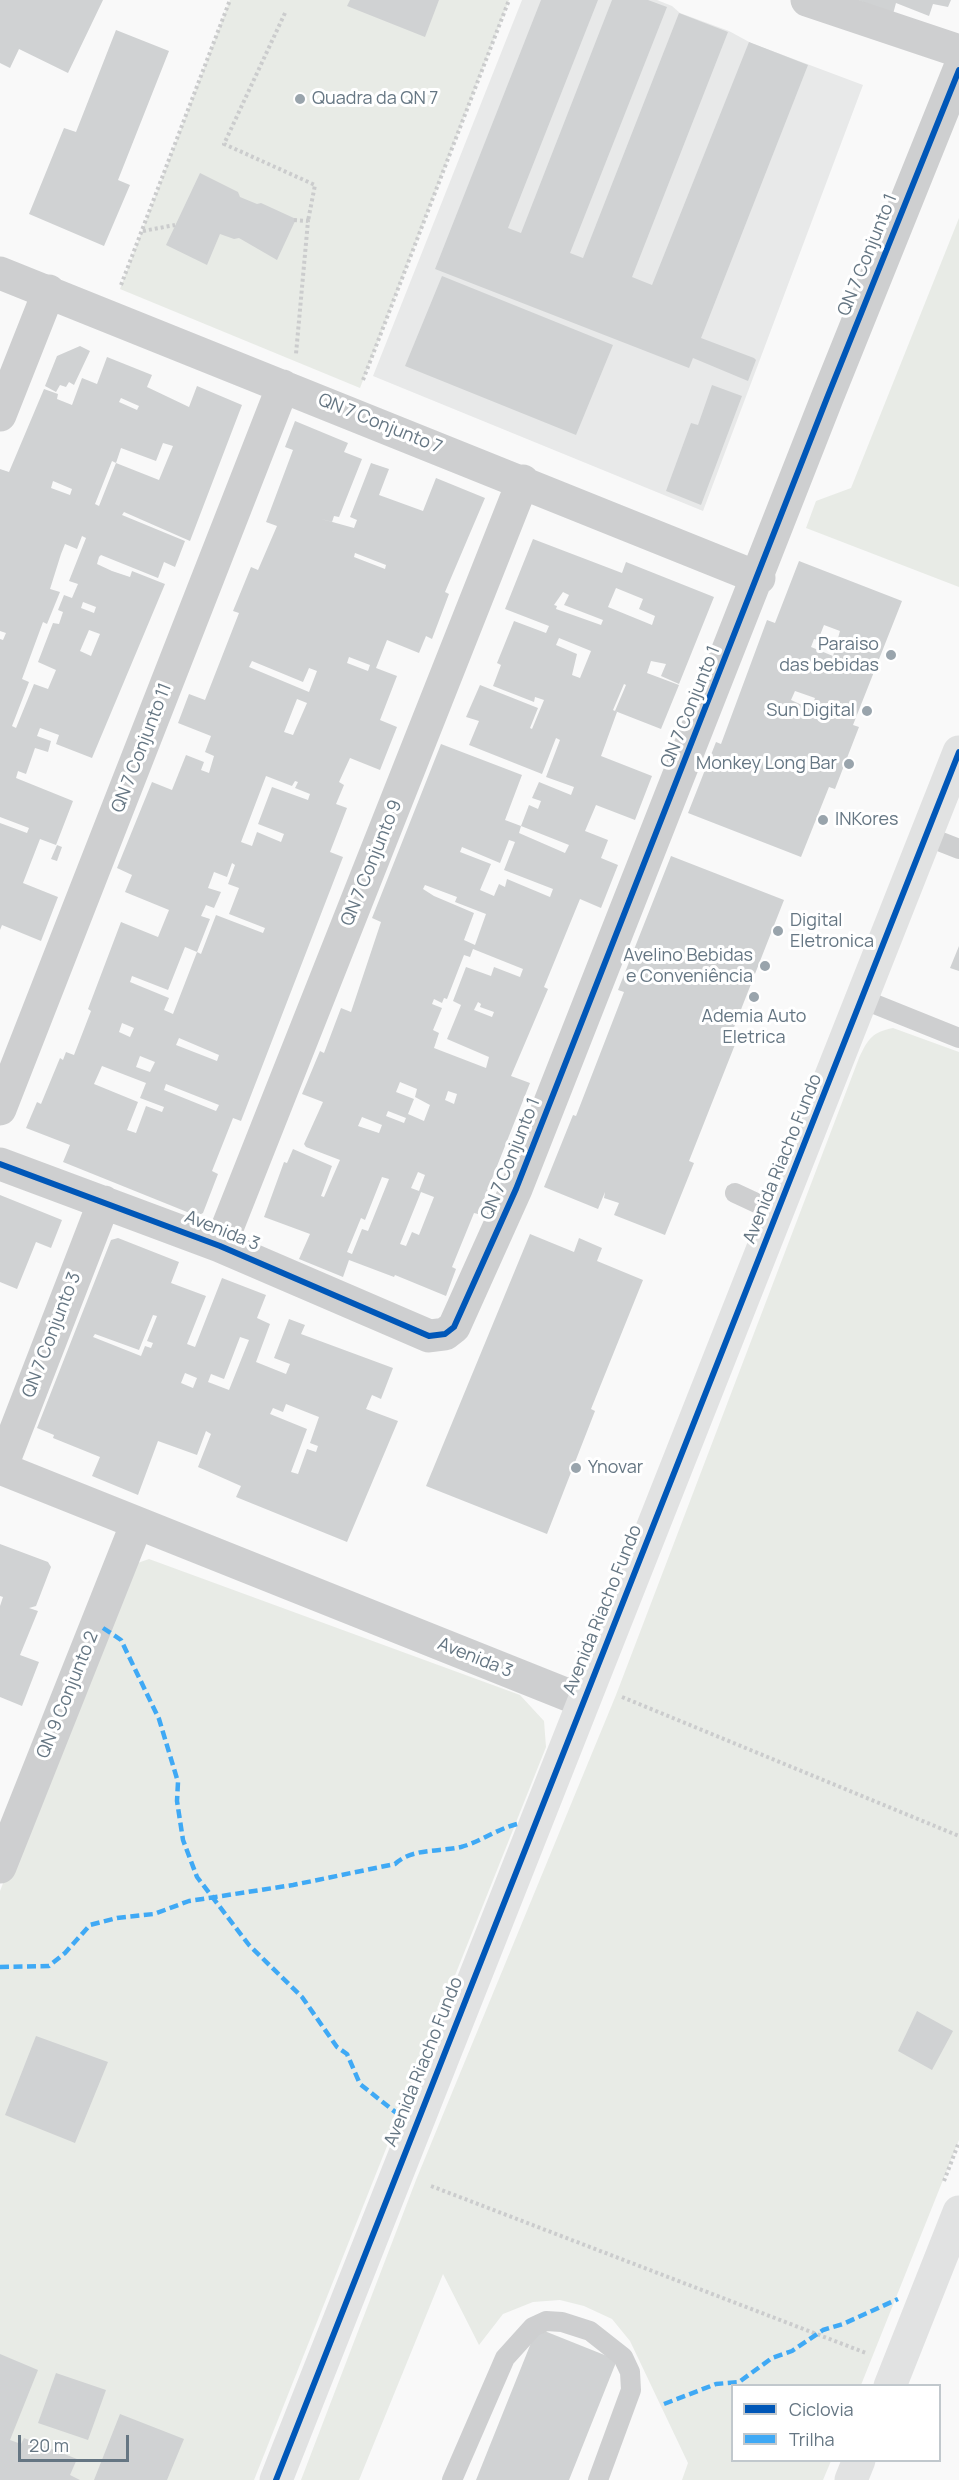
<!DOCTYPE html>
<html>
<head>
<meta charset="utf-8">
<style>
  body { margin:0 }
  #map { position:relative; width:959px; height:2480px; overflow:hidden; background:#f9f9f9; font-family:Manrope,sans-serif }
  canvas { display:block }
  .legend { position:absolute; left:731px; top:2384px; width:210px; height:78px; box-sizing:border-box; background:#fff; border:2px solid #c1c8cd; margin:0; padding:8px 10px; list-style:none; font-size:18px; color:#657683 }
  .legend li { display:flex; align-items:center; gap:12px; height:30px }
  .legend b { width:30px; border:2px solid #c1c8cd }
  .scale { position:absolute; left:18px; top:2435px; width:111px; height:27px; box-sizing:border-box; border:3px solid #657683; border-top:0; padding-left:8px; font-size:18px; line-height:21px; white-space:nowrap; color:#657683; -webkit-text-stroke:4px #fff; paint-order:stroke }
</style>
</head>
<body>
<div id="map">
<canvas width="959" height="2480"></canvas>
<ul class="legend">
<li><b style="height:8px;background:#0057b8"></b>Ciclovia</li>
<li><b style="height:8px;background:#3fa9f5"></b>Trilha</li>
</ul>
<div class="scale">20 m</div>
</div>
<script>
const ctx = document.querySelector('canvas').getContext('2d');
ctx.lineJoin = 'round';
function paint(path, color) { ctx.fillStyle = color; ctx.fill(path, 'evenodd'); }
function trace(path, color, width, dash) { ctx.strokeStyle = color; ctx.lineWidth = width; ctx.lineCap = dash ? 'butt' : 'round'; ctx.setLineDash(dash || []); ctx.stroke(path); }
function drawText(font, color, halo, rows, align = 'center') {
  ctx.font = font + ' Manrope,sans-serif'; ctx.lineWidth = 6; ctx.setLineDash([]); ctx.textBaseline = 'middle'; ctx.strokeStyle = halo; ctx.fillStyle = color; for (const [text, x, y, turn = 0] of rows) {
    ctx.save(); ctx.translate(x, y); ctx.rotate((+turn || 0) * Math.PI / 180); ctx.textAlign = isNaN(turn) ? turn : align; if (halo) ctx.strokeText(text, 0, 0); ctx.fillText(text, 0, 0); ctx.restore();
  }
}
paint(new Path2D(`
  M522 0H657L672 6 680 13 729 31 751 43 863 85 703 511 373 376Z`), '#e8e9e9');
paint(new Path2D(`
  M230 0H509L360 388 120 289Z
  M959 218V587L806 528 816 501 851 488Z
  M893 1028 959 1052V2140L861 2385 732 2386V2460L831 2461 823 2480H682L688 2463 630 2341 612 2319 584 2306 560 2300 533 2302 503 2314 479 2345 443 2274 359 2480H301L416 2180 616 1695 859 1058C868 1039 872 1032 893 1028Z
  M149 1559 520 1695 544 1721 546 1747 254 2480H0V1891L122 1576 132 1565Z`), '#e8ebe6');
paint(new Path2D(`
  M0 0H103L68 73 19 49 10 68 0 63Z
  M350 0H439L425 37 347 6Z
  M541 0H598L508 228 521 233 612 0H648L667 7 570 253 583 258 679 13 728 32 632 277 652 285 749 42 808 65 701 338 754 358 756 360 748 381 693 358 689 368 435 269Z
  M858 0H951L948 7 933 4 929 16 896 3 893 14Z
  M116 30 169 51 118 180 130 185 104 246 29 214 64 128 76 132Z
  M200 173 238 192 240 197 257 204 261 203 296 219 277 260 239 238 234 239 220 234 207 265 166 245Z
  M442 276 613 345 576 435 405 366Z
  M80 346 90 351 74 385 69 382 66 387 60 385 56 392 45 386 57 356Z
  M107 357 152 375 147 387 189 407 197 386 242 405 190 541 124 512 122 515 185 541 175 567 164 562 158 578 101 555 99 557 97 564 112 571 130 577 132 571 165 584 92 758 56 744 59 735 40 728 37 736 51 741 48 752 35 748 26 774 18 771 16 778 73 801 56 845 40 839 23 883 58 897 41 941 2 925 0 930V823L27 833 29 828 0 817V639L3 640 6 633 0 631V469L9 472 44 389 58 394 57 399 72 405 82 378 97 384ZM121 398 139 406 137 410 119 402ZM163 443 173 446 159 480 116 463 99 506 95 504 112 461 116 463 121 448 156 461ZM53 481 72 489 70 495 51 488ZM82 536 86 538 69 581 78 584 72 598 64 595 58 610 63 612 59 624 53 623 38 662 56 670 48 689 34 684 16 728 12 726 29 682 22 679 43 622 47 624 60 592 50 589 61 554 65 544 77 549ZM83 602 96 607 94 613 81 608ZM89 630 100 634 91 656 80 651Z
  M712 385 742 396 701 505 666 491 691 423 698 425Z
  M295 421 348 443 344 452 362 459 339 517 334 516 332 522 318 518 354 528 357 520 350 517 371 463 389 469 379 495 423 511 436 478 485 498 445 592 449 594 432 639 426 636 419 653 387 640 376 668 397 676 380 720 397 727 380 770 350 758 339 782 344 785 336 804 347 808 330 852 343 857 241 1121 233 1118 212 1171 218 1174 203 1213 197 1216 63 1162 70 1145 26 1128 37 1102 41 1104 60 1058 63 1060 66 1052 74 1055 91 1011 88 1009 121 922 158 937 169 910 125 892 132 875 117 868 152 782 172 790 186 755 204 762 201 770 209 773 214 756 205 752 211 736 178 723 189 694 205 700 239 613 233 611 251 567 258 570 277 526 266 522 293 450 285 447ZM355 553 386 565 385 569 354 557ZM349 657 370 665 368 671 347 663ZM252 661 303 682 309 668 317 671 309 692 249 667ZM297 699 307 703 293 735 284 732ZM266 776 292 786 295 781 298 782 295 788 310 794 308 800 272 787 258 824 284 834 281 842 257 832 252 846 241 842ZM232 863 235 865 228 884 239 888 229 914 265 928 263 933 216 915 201 954 197 952 173 1014 164 1010 169 998 130 982 132 976 168 990 185 947 197 952 206 929 210 919 201 916 206 905 214 908 221 892 208 888 214 872 227 877ZM122 1023 134 1028 130 1037 119 1032ZM179 1038 219 1055 217 1061 176 1045ZM140 1056 155 1062 150 1072 136 1067ZM102 1066 146 1083 140 1098 164 1107 162 1112 146 1106 136 1133 127 1130 138 1102 94 1084ZM166 1084 219 1105 216 1111 164 1090Z
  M533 539 622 573 626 562 714 597 679 684 661 676 666 664 651 661 647 673 679 685 661 729 615 711 626 685 624 684 613 710 617 712 601 756 652 776 635 820 596 805 585 831 608 840 601 858 618 865 601 908 580 899 544 987 548 989 511 1076 530 1083 478 1214 474 1213 452 1267 456 1269 446 1296 395 1275 394 1277 349 1260 343 1277 299 1259 310 1234 264 1217 284 1162 287 1163 293 1149 332 1166 321 1196 324 1197 340 1160 306 1147 304 1144 323 1102 302 1094 320 1051 324 1053 341 1008 351 1012 381 922 372 918 441 744 522 775 505 820 521 826 519 833 565 853 569 845 521 826 529 805 538 809 541 801 532 798 539 782 571 795 574 787 546 777 560 740 556 738 542 774 469 745 479 721 466 717 480 685 538 708 530 728 532 729 544 700 535 697 534 702 493 686 501 665 497 663 514 621 546 633 549 626 505 609ZM616 588 643 599 639 609 655 616 652 625 608 607ZM563 592 569 595 564 605 603 620 601 625 556 609 557 606 554 605ZM559 638 591 651 580 678 572 675 577 654 556 645ZM509 840 515 842 504 870 553 889 550 897 507 879 505 887 499 884 494 896 480 890 491 864 460 852 462 847 500 863ZM425 885 457 897 455 902 486 914 475 945 464 940 474 913 434 896 423 889ZM473 949 523 969 520 977 494 967 491 976 466 967 453 1001 461 1005 447 1039 489 1057 486 1068 434 1048 439 1033 433 1030 442 1008 432 1004 434 999 442 1003 444 998 447 999 464 955 470 957ZM478 1002 481 1004 480 1007 494 1012 492 1017 474 1010ZM400 1082 417 1089 415 1097 430 1105 424 1121 408 1114 414 1099 396 1092ZM448 1091 457 1094 454 1104 445 1100ZM388 1111 406 1118 404 1123 386 1116ZM362 1117 382 1125 379 1133 358 1126ZM418 1172 425 1175 419 1191 411 1188ZM382 1177 389 1179 368 1231 362 1229 352 1254 347 1252 361 1218 365 1220ZM421 1192 434 1197 419 1235 412 1232 406 1246 400 1244Z
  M799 561 902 601 853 725 859 727 835 789 829 787 801 857 688 813 716 742 721 744 767 620 775 623ZM824 625 840 631 833 656 811 647 814 639 818 640ZM795 691 815 698 811 709 791 700Z
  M57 845 62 847 57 861 51 859Z
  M671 856 784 900 731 1035 738 1037 689 1161 694 1163 665 1235 614 1215 619 1203 604 1198 605 1192 598 1209 544 1187 573 1115 576 1116 624 992 618 990Z
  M959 946V971L950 968Z
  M0 1195 62 1220 51 1248 36 1242 17 1289 0 1282Z
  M530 1234 574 1252 579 1238 602 1248 597 1261 643 1280 591 1409 595 1411 547 1534 426 1486Z
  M118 1238 179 1262 171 1283 206 1296 187 1344 195 1347 222 1278 266 1295 257 1318 270 1324 256 1362 286 1374 290 1364 274 1358 289 1319 305 1325 301 1334 393 1368 381 1399 372 1395 366 1409 398 1421 347 1542 236 1497 241 1486 198 1467 211 1434 206 1431 197 1455 158 1441 138 1495 92 1476 100 1457 53 1438 54 1435 37 1428 111 1240ZM153 1315 157 1316 147 1341 153 1343 151 1348 145 1346 141 1356 93 1337 95 1334 139 1350ZM240 1337 249 1340 229 1390 208 1382 211 1374 224 1379ZM185 1373 197 1378 193 1388 181 1383ZM286 1404 319 1417 310 1443 318 1446 316 1452 307 1449 298 1474 291 1472 307 1429 270 1414 273 1408 283 1412Z
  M0 1544 48 1562 51 1567 36 1606 29 1608 38 1611 20 1655 39 1662 22 1706 0 1697V1606L3 1597 0 1596Z
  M917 2011 953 2031 932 2070 898 2051Z
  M36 2036 108 2062 75 2143 5 2115Z
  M537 2328 617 2360 569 2480H476Z
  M0 2354 38 2370 10 2440 21 2444 24 2438 77 2459 70 2475 80 2480H0Z
  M56 2373 106 2390 88 2440 38 2423Z
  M120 2414 184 2439 167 2480H94Z`), '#d0d2d3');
trace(new Path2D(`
  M285 13 224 144 315 185 308 221
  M294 220 308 221 296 354
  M143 231 175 225
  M121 285 230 0
  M363 380 509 0
  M622 1697 959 1836
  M944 2181 959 2142
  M431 2186 866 2353`), '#cbcccd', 4, [3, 3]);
trace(new Path2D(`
  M926 836 959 849
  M862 999 959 1038
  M735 1193 778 1213
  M452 2480 505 2358 533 2327 546 2321 562 2322 590 2331 623 2357 630 2372 631 2390 598 2480`), '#cecfd0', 20);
trace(new Path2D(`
  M807 0 959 51
  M0 273 759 578
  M0 415 49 291
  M0 1109 283 386
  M0 1164 220 1246 429 1336 445 1334 454 1327 516 1189 827 398 959 70
  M220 1246 523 481
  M0 1468 583 1701
  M1 1468 104 1202
  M0 1867 137 1523`), '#cecfd0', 33);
trace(new Path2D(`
  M890 2386 959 2212
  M276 2480 959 752
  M851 2480 859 2460`), '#e1e2e2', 33);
trace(new Path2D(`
  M103 1628 121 1640 159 1719 178 1782 177 1801 183 1840 197 1877 249 1945 302 1997 337 2047 347 2054 360 2084 399 2115
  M0 1967 49 1966 65 1953 90 1925 117 1918 154 1914 189 1901 293 1885 395 1864C412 1848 439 1852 461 1847 480 1842 497 1829 517 1824
  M664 2404 716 2384 739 2382 772 2358 792 2351 823 2330 843 2324 898 2299`), '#3fa9f5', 4.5, [9, 4.5]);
trace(new Path2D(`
  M0 1164 220 1246 429 1336 445 1334 454 1327 516 1189 827 398 959 70
  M276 2480 959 752`), '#0057b8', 6);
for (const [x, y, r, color] of [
  [300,99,6,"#99a4ac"],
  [891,655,6,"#99a4ac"],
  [867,711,6,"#99a4ac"],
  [849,764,6,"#99a4ac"],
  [823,820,6,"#99a4ac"],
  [778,931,6,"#99a4ac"],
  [765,966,6,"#99a4ac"],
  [754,997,6,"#99a4ac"],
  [576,1468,6,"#99a4ac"]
]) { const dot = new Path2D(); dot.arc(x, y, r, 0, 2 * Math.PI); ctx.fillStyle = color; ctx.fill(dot); trace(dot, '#fff', 2); }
drawText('18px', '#657683', '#fff', [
  ["Quadra da QN 7",312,99],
  ["Paraiso",879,645,"right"],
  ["das bebidas",879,666,"right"],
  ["Sun Digital",855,711,"right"],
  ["Monkey Long Bar",837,764,"right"],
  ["INKores",835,820],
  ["Digital",790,921],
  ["Eletronica",790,942],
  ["Avelino Bebidas",753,956,"right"],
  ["e Conveniência",753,977,"right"],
  ["Ademia Auto",754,1017,"center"],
  ["Eletrica",754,1038,"center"],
  ["Ynovar",588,1468]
], 'left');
drawText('18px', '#657683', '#fff', [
  ["QN 7 Conjunto 1",868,255,-68],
  ["QN 7 Conjunto 7",380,424,22],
  ["QN 7 Conjunto 1",691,707,-68],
  ["QN 7 Conjunto 11",142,748,-69],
  ["QN 7 Conjunto 9",372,863,-68],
  ["QN 7 Conjunto 1",511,1159,-68],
  ["Avenida Riacho Fundo",783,1159,-68],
  ["Avenida 3",222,1231,22],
  ["QN 7 Conjunto 3",52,1335,-69],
  ["Avenida Riacho Fundo",603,1610,-68],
  ["Avenida 3",475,1658,22],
  ["QN 9 Conjunto 2",68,1695,-68],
  ["Avenida Riacho Fundo",424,2062,-68]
]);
</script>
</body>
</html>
